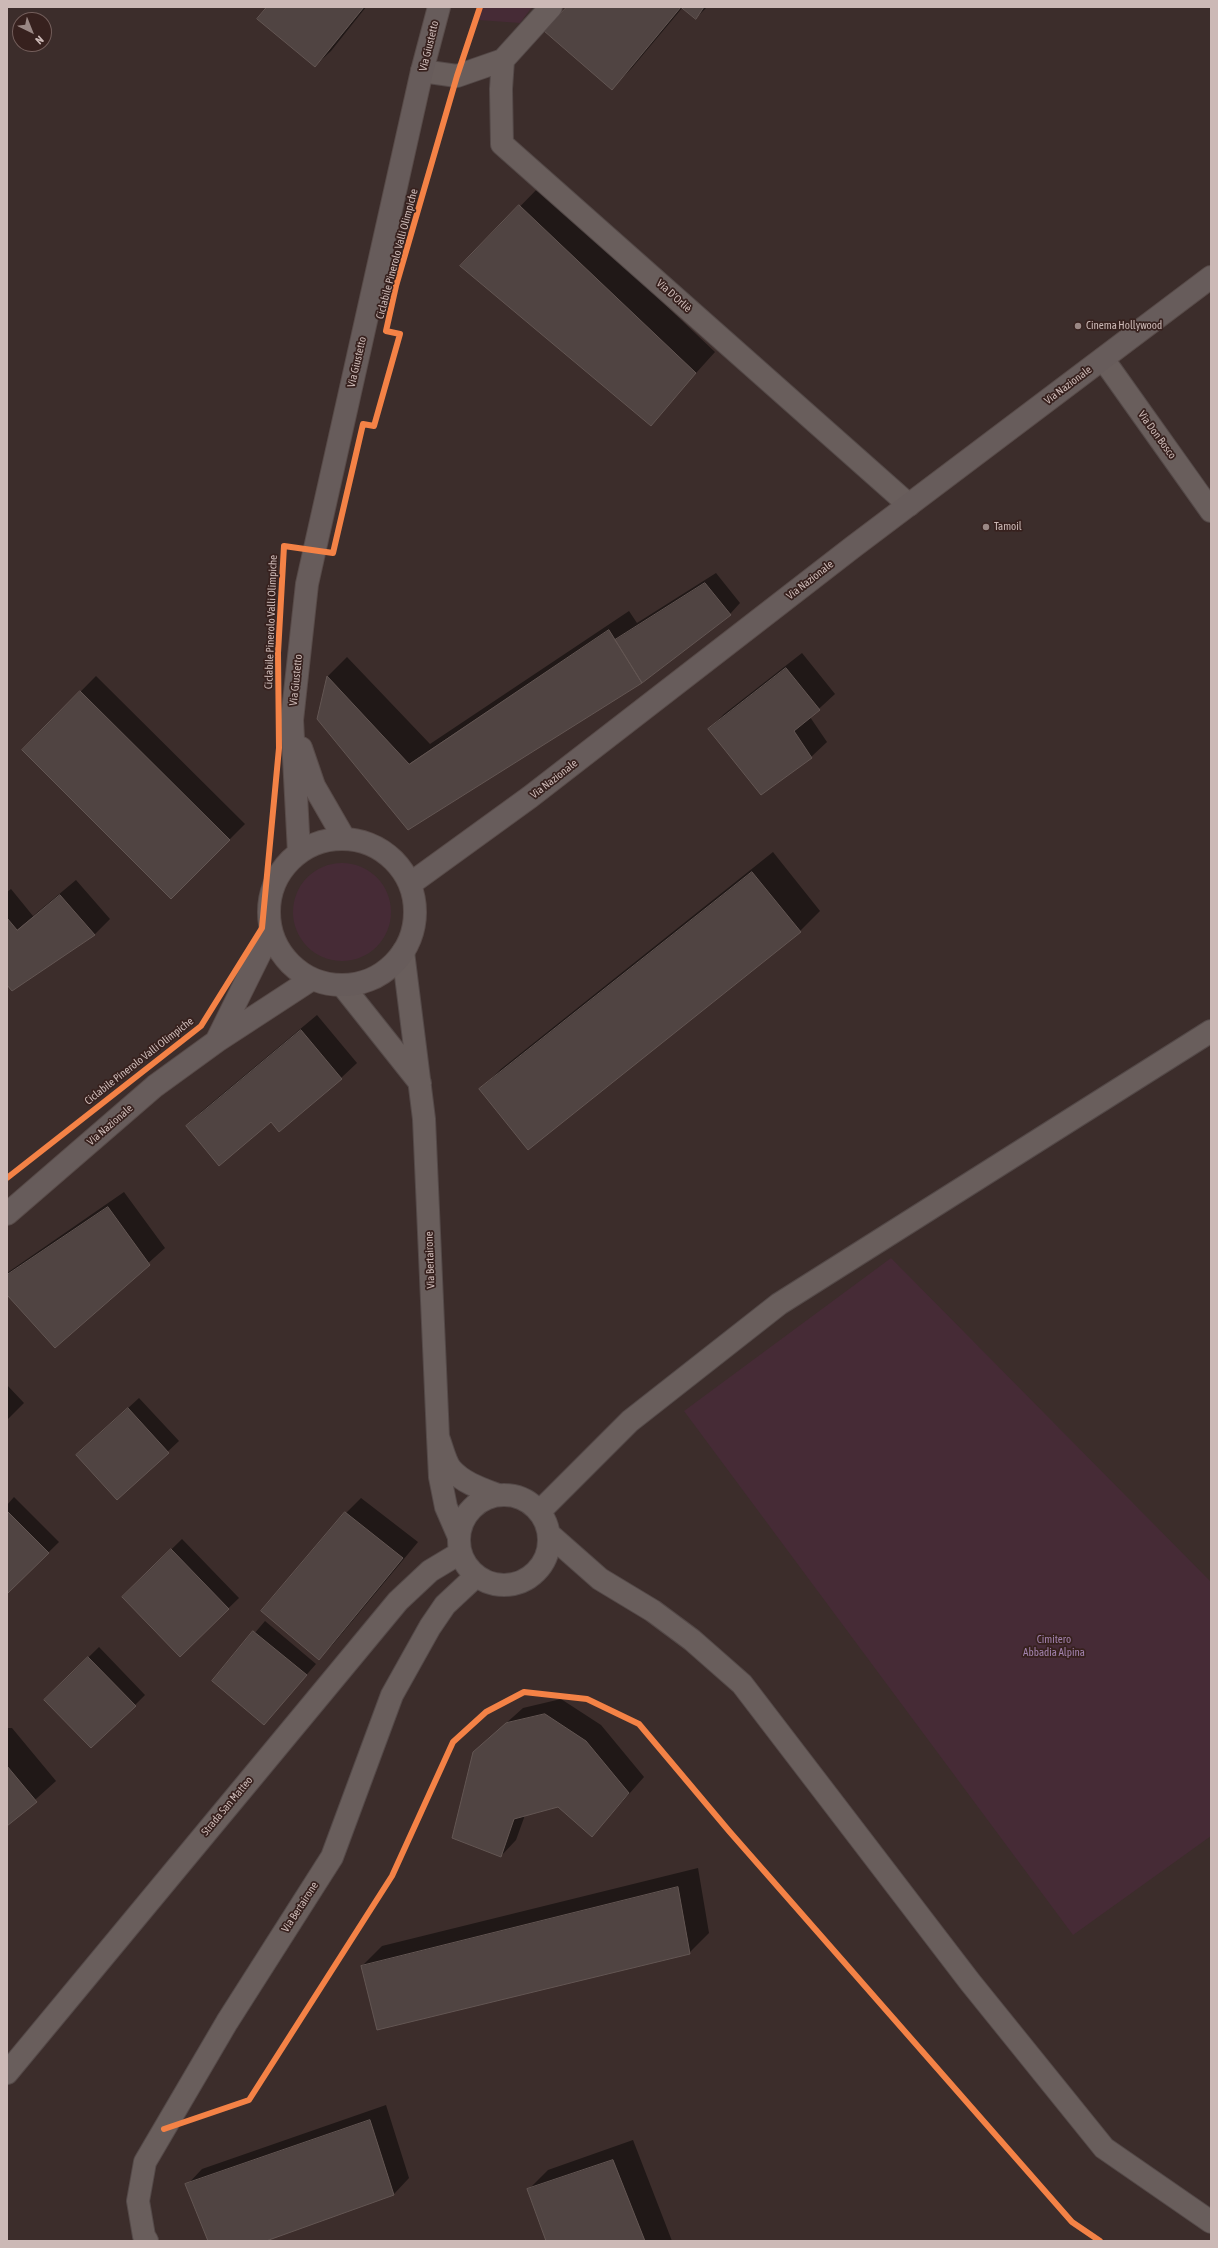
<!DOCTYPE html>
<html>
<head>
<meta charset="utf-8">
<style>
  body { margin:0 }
  #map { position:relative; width:1218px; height:2248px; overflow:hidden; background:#3c2d2b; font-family:"Asap Condensed",sans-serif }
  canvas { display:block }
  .frame { position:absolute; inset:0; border:8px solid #ccb9b6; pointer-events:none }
  .north { position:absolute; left:12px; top:12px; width:40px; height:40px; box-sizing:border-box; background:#37211e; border:1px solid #735e5b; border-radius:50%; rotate:137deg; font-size:11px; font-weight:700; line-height:16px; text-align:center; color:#ccb9b6 }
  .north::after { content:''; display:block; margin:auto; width:14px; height:18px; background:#9a8885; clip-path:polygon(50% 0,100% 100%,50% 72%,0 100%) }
</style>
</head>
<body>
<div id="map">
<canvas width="1218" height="2248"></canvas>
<div class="frame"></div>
<div class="north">N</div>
</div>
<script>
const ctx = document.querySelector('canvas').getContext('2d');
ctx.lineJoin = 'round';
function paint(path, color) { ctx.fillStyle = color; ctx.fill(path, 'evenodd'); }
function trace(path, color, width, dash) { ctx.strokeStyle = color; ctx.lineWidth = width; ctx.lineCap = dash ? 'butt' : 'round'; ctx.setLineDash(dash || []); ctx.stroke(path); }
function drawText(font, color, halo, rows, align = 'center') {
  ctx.font = font + ' "Asap Condensed",sans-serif'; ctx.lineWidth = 3.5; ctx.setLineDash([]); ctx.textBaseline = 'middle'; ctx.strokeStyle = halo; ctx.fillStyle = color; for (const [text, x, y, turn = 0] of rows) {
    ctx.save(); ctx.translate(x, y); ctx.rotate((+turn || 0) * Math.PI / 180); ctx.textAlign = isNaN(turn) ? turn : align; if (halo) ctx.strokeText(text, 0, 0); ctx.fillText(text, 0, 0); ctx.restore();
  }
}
paint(new Path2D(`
  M481 7H532L520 23 478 20Z
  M293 912a49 49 0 1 1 98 0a49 49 0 1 1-98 0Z
  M891 1258 1211 1582V1836L1073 1935 684 1411Z`), '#462b36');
paint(new Path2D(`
  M268 7H366L331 51 315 66Z
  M569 7H707L696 18 683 7 631 69 611 89Z
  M540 186 715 352 650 424 462 266Z
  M716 573 740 603 730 614 408 828 327 677 347 657 430 744 629 611 637 623Z
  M802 653 835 694 810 717 827 742 811 757 709 729 724 714Z
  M96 676 245 824 171 898 23 750Z
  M773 852 820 911 800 931 481 1089 501 1069Z
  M76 880 110 919 95 934 12 989 7 983V892L11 889 33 916Z
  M317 1015 357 1063 341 1078 271 1121 187 1126 202 1111Z
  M124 1192 165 1248 55 1347 7 1294V1273Z
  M7 1385 24 1403 7 1420Z
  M139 1398 179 1441 117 1499 88 1445Z
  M14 1497 59 1542 7 1593V1505Z
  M361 1498 418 1542 334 1643 319 1659 346 1513Z
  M182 1539 239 1598 180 1655 123 1597Z
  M265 1621 316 1664 264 1723 214 1681Z
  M99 1647 145 1695 135 1705 45 1700Z
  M561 1699 601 1725 644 1777 592 1836 558 1806 525 1815 516 1840 501 1856 474 1752 523 1708Z
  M7 1728H12L56 1781 7 1825Z
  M698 1868 709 1933 689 1953 362 1966 382 1946Z
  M386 2105 409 2178 394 2194 263 2241H209L187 2185 202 2169Z
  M633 2140 672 2241H547L528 2190 548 2170Z`), '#0007');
const building = new Path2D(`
  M267 7H364L315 67 257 19Z
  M567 7H681L612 90 544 31Z
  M681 7H704L696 19Z
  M519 205 696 373 651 426 460 266Z
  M705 583 731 615 642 683 615 640Z
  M609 630 642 683 408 830 317 719 327 676 409 764Z
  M786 668 820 710 794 731 812 758 761 795 708 729Z
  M80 691 230 840 171 899 22 750Z
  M752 872 801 932 528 1150 479 1089Z
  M60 895 95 935 12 991 7 985V918L17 930Z
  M301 1030 342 1079 279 1132 271 1122 219 1166 186 1126Z
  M108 1207 150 1265 55 1348 7 1295V1275Z
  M128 1408 169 1453 117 1500 76 1455Z
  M7 1511 49 1553 7 1594Z
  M345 1512 403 1558 319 1660 261 1611Z
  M171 1549 229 1609 180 1657 122 1597Z
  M253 1631 307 1675 264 1725 212 1681Z
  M88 1657 136 1706 91 1748 44 1700Z
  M545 1714 586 1741 629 1793 592 1837 558 1807 514 1819 501 1857 452 1838 473 1752 506 1723Z
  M7 1766 37 1802 7 1826Z
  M678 1887 690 1954 377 2030 361 1966Z
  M370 2120 394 2195 266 2241H208L185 2184Z
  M613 2160 645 2241H546L527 2189Z`);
paint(building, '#504442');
trace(building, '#635653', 1);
const street = new Path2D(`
  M503 60 501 89 502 144 909 505
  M422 71 457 76 503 60 551 7
  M1103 359 1211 511
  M403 952 424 1119 438 1437
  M342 985 420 1083
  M459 1540a45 45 0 1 1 90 0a45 45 0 1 1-90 0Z
  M540 1511 630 1421 779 1304 1211 1031
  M549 1534 600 1579 653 1611 692 1640 742 1684 970 1982 1104 2148 1211 2222
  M459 1537 446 1507 440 1477 438 1437C442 1447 445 1462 451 1469 463 1483 482 1489 498 1495
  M7 2073 398 1601 430 1571 460 1553
  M147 2241 144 2236 138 2201 145 2162 227 2022 332 1857 392 1695 430 1627 445 1605 476 1576`);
const secondary = new Path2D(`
  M301 748 314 786 344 838
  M269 912a73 73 0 1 1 146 0a73 73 0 1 1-146 0Z
  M299 852 292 720 307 584 422 71 439 7
  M410 884 530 797 853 547 1211 277
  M217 1040 271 931
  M7 1214 155 1086 217 1041 312 979`);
trace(street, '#544948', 24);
trace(secondary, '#584b49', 24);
trace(street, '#695e5c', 22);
trace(secondary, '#675c5b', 22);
trace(new Path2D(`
  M7 1178 201 1026 262 928 279 748 278 653 284 546 333 553 363 424 374 426 400 334 386 331 396 286 457 76 480 7
  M164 2129 249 2100 392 1876 453 1742 486 1712 524 1692 587 1699 639 1724 729 1831 1072 2222 1100 2241`), '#f48246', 6);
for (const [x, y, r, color] of [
  [1078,326,4,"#9a8885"],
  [986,527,4,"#9a8885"]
]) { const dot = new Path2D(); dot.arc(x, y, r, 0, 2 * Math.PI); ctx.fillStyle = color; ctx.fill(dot); trace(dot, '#37211e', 1.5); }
drawText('11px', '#ccb9b6', '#37211e', [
  ["Via Giustetto",429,46,-76],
  ["Ciclabile Pinerolo Valli Olimpiche",397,254,-75],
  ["Via D'Orliè",674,296,42],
  ["Via Giustetto",357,362,-77],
  ["Via Nazionale",1068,385,-37],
  ["Via Don Bosco",1157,435,54],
  ["Via Nazionale",810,580,-38],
  ["Ciclabile Pinerolo Valli Olimpiche",271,622,-88],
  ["Via Giustetto",296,680,-84],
  ["Via Nazionale",554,779,-38],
  ["Ciclabile Pinerolo Valli Olimpiche",139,1061,-38],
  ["Via Nazionale",110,1125,-41],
  ["Via Bertairone",430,1260,-92],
  ["Strada San Matteo",227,1806,-50],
  ["Via Bertairone",300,1907,-57]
]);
drawText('11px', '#ccb9b6', '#37211e', [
  ["Cinema Hollywood",1086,326],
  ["Tamoil",994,527]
], 'left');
drawText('11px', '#a282ad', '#37211e', [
  ["Cimitero",1054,1640],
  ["Abbadia Alpina",1054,1653]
]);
</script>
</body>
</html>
